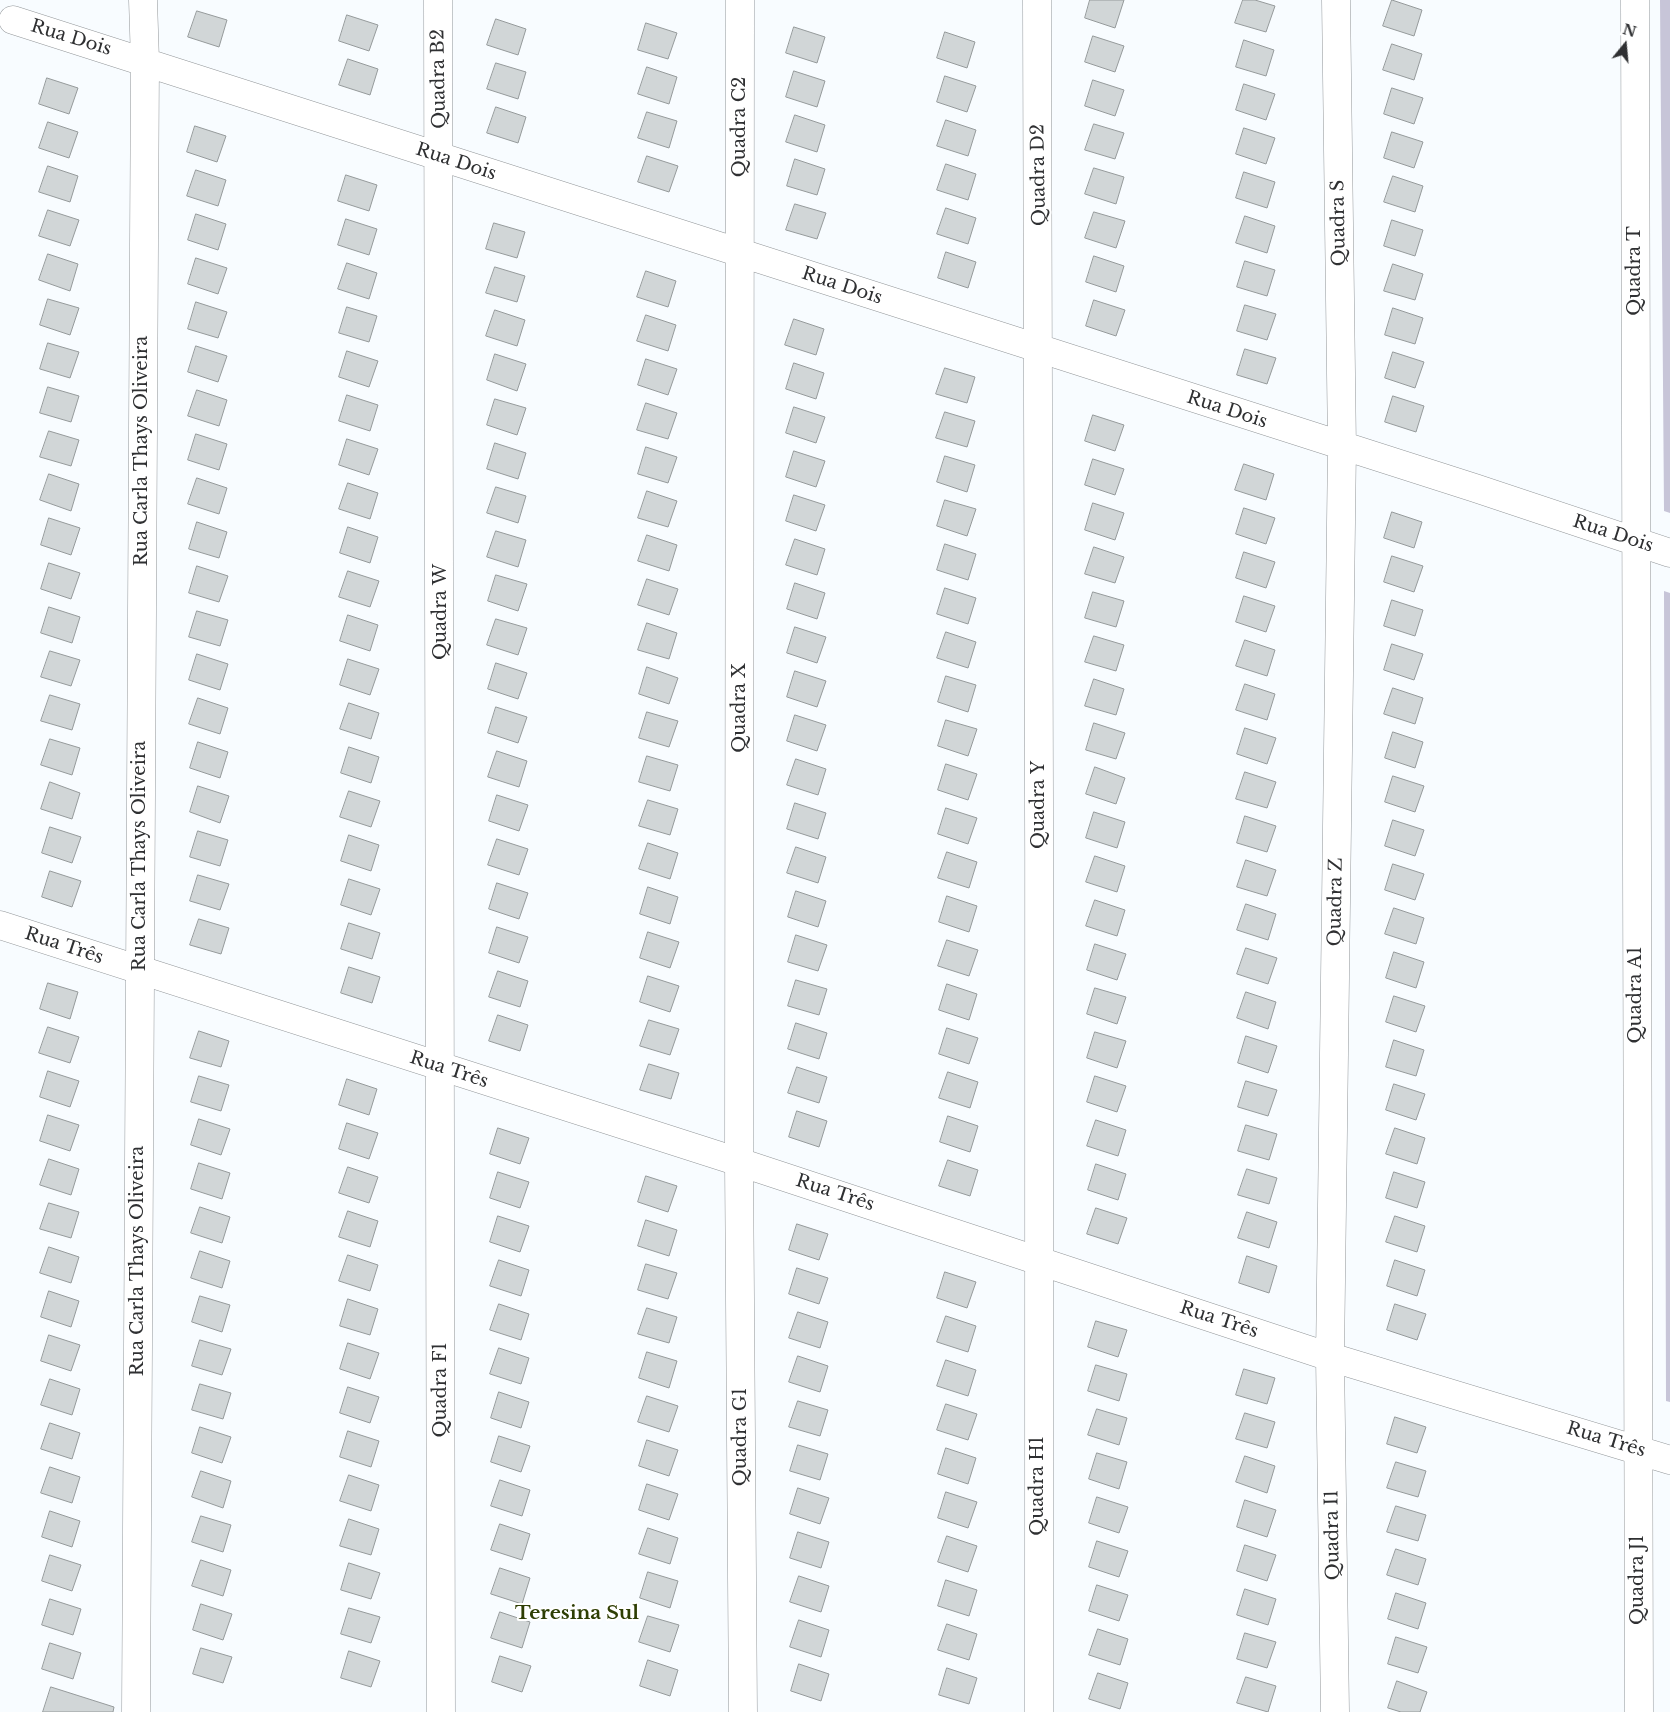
<!DOCTYPE html>
<html>
<head>
<meta charset="utf-8">
<style>
  body { margin:0 }
  #map { position:relative; width:1670px; height:1712px; overflow:hidden; background:#f8fcff; font-family:"Libre Baskerville",serif }
  canvas { display:block }
  .north { position:absolute; left:1600px; top:20px; width:50px; height:50px; -webkit-text-stroke:4px #fff; paint-order:stroke; rotate:17deg; font-size:14px; font-weight:700; line-height:20px; text-align:center; color:#2f3032 }
  .north::after { content:''; display:block; margin:auto; width:18px; height:22px; background:#2f3032; clip-path:polygon(50% 0,100% 100%,50% 72%,0 100%) }
</style>
</head>
<body>
<div id="map">
<canvas width="1670" height="1712"></canvas>
<div class="north">N</div>
</div>
<script>
const ctx = document.querySelector('canvas').getContext('2d');
ctx.lineJoin = 'round';
function paint(path, color) { ctx.fillStyle = color; ctx.fill(path, 'evenodd'); }
function trace(path, color, width, dash) { ctx.strokeStyle = color; ctx.lineWidth = width; ctx.lineCap = dash ? 'butt' : 'round'; ctx.setLineDash(dash || []); ctx.stroke(path); }
function drawText(font, color, halo, rows, align = 'center') {
  ctx.font = font + ' "Libre Baskerville",serif'; ctx.lineWidth = 4; ctx.setLineDash([]); ctx.textBaseline = 'middle'; ctx.strokeStyle = halo; ctx.fillStyle = color; for (const [text, x, y, turn = 0] of rows) {
    ctx.save(); ctx.translate(x, y); ctx.rotate((+turn || 0) * Math.PI / 180); ctx.textAlign = isNaN(turn) ? turn : align; if (halo) ctx.strokeText(text, 0, 0); ctx.fillText(text, 0, 0); ctx.restore();
  }
}
paint(new Path2D(`
  M1660 0H1670V513L1664 511Z
  M1664 591 1670 593V1402L1666 1401Z`), '#c7c5d8');
const building = new Path2D(`
  M1090 0H1124L1115 28 1085 18Z
  M1243 0H1255L1275 6 1266 32 1235 23Z
  M1392 0 1422 10 1414 36 1383 26Z
  M197 11 227 20 219 47 188 37Z
  M347 15 378 25 369 51 339 41Z
  M496 19 526 29 518 55 487 45Z
  M646 23 677 33 668 59 638 50Z
  M794 27 825 37 817 63 786 53Z
  M945 32 975 42 967 68 937 58Z
  M1093 36 1124 46 1115 72 1085 62Z
  M1244 40 1274 50 1266 76 1236 67Z
  M1392 44 1422 54 1414 80 1383 70Z
  M348 59 378 69 370 95 339 85Z
  M496 63 526 72 518 99 487 89Z
  M647 67 677 77 669 104 638 94Z
  M794 71 825 81 817 107 786 97Z
  M945 76 976 86 967 112 937 102Z
  M47 78 78 88 69 114 39 104Z
  M1093 80 1124 90 1115 116 1085 106Z
  M1244 84 1275 94 1266 120 1236 110Z
  M1392 88 1423 98 1414 124 1384 114Z
  M496 107 526 117 518 143 487 133Z
  M647 112 677 121 669 148 638 138Z
  M795 115 825 125 817 152 786 142Z
  M946 120 976 130 968 156 937 146Z
  M48 122 78 132 69 158 39 148Z
  M1094 124 1124 133 1115 159 1085 150Z
  M195 126 226 136 217 162 187 152Z
  M1244 128 1275 138 1266 164 1236 154Z
  M1392 132 1423 142 1414 168 1384 158Z
  M647 156 678 166 669 192 638 182Z
  M795 159 825 169 817 195 787 186Z
  M946 164 976 174 968 200 937 190Z
  M48 166 78 176 70 202 39 192Z
  M1094 168 1124 177 1116 204 1085 194Z
  M196 170 226 180 218 206 187 196Z
  M1244 172 1275 182 1267 208 1236 198Z
  M346 175 377 185 369 211 338 201Z
  M1393 176 1423 186 1415 212 1384 202Z
  M795 204 826 213 817 239 786 230Z
  M946 208 976 218 968 244 937 234Z
  M48 210 79 220 70 246 39 236Z
  M1094 212 1125 221 1116 248 1085 238Z
  M196 214 226 224 218 250 188 240Z
  M1245 216 1275 226 1267 253 1236 243Z
  M346 219 377 229 369 255 338 245Z
  M1392 220 1423 230 1415 256 1384 246Z
  M494 223 525 232 517 258 486 249Z
  M946 252 976 262 968 288 938 278Z
  M48 254 78 264 70 291 39 280Z
  M1094 256 1124 266 1116 292 1086 282Z
  M196 258 227 268 218 294 188 284Z
  M1245 261 1275 270 1267 296 1237 287Z
  M347 263 377 273 369 299 338 289Z
  M1393 264 1423 274 1415 300 1384 291Z
  M495 267 525 276 517 302 486 293Z
  M646 271 676 281 668 307 637 297Z
  M48 299 79 308 70 335 40 325Z
  M1094 300 1125 310 1116 336 1086 326Z
  M196 302 227 312 218 338 188 329Z
  M1245 305 1276 314 1267 340 1237 331Z
  M347 307 377 316 369 342 339 333Z
  M1393 308 1423 318 1415 344 1385 335Z
  M495 310 525 320 517 346 486 336Z
  M646 315 676 325 668 351 637 341Z
  M794 319 824 329 816 355 785 345Z
  M48 343 79 352 70 378 40 369Z
  M196 346 227 356 218 382 188 372Z
  M1245 349 1276 358 1267 384 1237 375Z
  M347 351 378 361 369 387 339 377Z
  M1393 352 1424 362 1415 388 1385 378Z
  M495 354 526 364 517 391 487 380Z
  M646 359 677 369 668 395 638 385Z
  M794 363 824 373 816 399 786 389Z
  M945 368 975 377 967 403 936 394Z
  M48 387 79 396 71 422 40 413Z
  M197 390 227 400 219 426 188 416Z
  M347 395 378 405 370 431 339 421Z
  M1393 396 1424 406 1416 432 1385 422Z
  M495 399 526 408 517 435 487 425Z
  M646 403 677 413 668 439 637 430Z
  M794 407 825 417 816 443 786 433Z
  M945 412 975 421 967 447 936 438Z
  M1093 415 1124 425 1115 451 1085 441Z
  M49 431 79 440 71 466 40 457Z
  M196 434 227 444 219 470 188 460Z
  M347 439 378 449 369 475 339 465Z
  M495 443 526 453 518 479 487 469Z
  M646 447 677 457 668 483 638 474Z
  M794 451 825 461 816 487 786 477Z
  M945 456 975 465 967 492 937 482Z
  M1093 459 1124 469 1115 495 1085 485Z
  M1244 464 1274 474 1266 500 1235 490Z
  M49 474 79 484 71 511 40 500Z
  M197 478 227 488 219 514 188 504Z
  M348 483 378 493 370 519 339 509Z
  M496 487 526 496 518 523 487 513Z
  M647 491 677 501 668 527 638 518Z
  M794 495 825 505 816 531 786 521Z
  M945 500 976 509 967 536 937 526Z
  M1093 503 1124 513 1115 540 1085 530Z
  M1244 508 1275 518 1266 544 1236 534Z
  M1392 512 1422 522 1414 548 1384 538Z
  M49 518 80 528 71 555 41 545Z
  M197 522 227 532 219 558 189 549Z
  M348 527 378 537 370 563 340 553Z
  M496 531 526 540 518 567 487 557Z
  M647 535 677 545 669 571 638 561Z
  M795 539 825 549 817 575 786 565Z
  M945 544 976 554 968 580 937 570Z
  M1094 547 1124 557 1115 583 1085 574Z
  M1244 552 1275 562 1266 588 1236 578Z
  M1392 556 1423 566 1414 592 1384 582Z
  M49 563 80 573 71 599 41 589Z
  M197 566 228 576 219 602 189 593Z
  M348 571 379 581 370 607 339 597Z
  M496 575 527 584 518 611 488 601Z
  M647 579 678 589 669 615 638 605Z
  M795 583 825 593 817 619 787 609Z
  M945 588 976 598 968 624 937 614Z
  M1093 592 1124 601 1116 627 1085 618Z
  M1244 596 1275 606 1266 632 1236 622Z
  M1392 600 1423 610 1415 636 1384 626Z
  M49 607 80 617 72 643 41 633Z
  M197 611 228 620 220 646 189 637Z
  M348 615 378 625 370 651 340 641Z
  M496 619 527 628 518 655 487 645Z
  M647 623 677 633 669 659 638 650Z
  M795 627 826 637 817 663 787 653Z
  M946 632 976 642 968 668 937 658Z
  M1094 636 1124 645 1116 671 1085 662Z
  M1245 640 1275 650 1267 676 1236 666Z
  M1392 644 1423 654 1414 680 1384 670Z
  M50 651 80 660 71 686 41 677Z
  M197 654 228 664 220 690 189 680Z
  M348 659 379 669 370 695 340 685Z
  M496 663 527 673 518 699 488 689Z
  M647 667 678 678 669 704 639 694Z
  M795 671 826 681 817 707 787 697Z
  M946 676 976 685 968 712 938 702Z
  M1094 679 1124 689 1116 715 1085 706Z
  M1245 684 1275 694 1267 720 1236 710Z
  M1393 688 1423 698 1415 724 1384 714Z
  M50 695 80 704 72 730 41 721Z
  M198 698 228 708 220 734 189 724Z
  M349 703 379 713 371 739 340 729Z
  M496 707 527 717 518 743 488 733Z
  M647 712 678 721 669 747 639 738Z
  M795 715 826 725 817 751 787 741Z
  M946 720 977 729 968 756 938 746Z
  M1094 723 1125 733 1116 759 1086 750Z
  M1245 728 1276 738 1267 764 1237 754Z
  M1393 732 1423 742 1415 768 1385 758Z
  M50 739 80 748 72 775 41 765Z
  M198 742 228 752 220 778 190 768Z
  M349 747 379 757 371 783 341 773Z
  M497 751 527 761 519 787 488 777Z
  M647 756 678 765 670 791 639 782Z
  M796 759 826 769 818 795 787 785Z
  M946 764 977 774 968 800 938 790Z
  M1095 767 1125 778 1116 804 1086 794Z
  M1245 772 1276 782 1267 808 1236 799Z
  M1393 776 1424 786 1415 812 1385 802Z
  M50 782 80 793 72 819 41 809Z
  M198 786 229 796 220 823 190 812Z
  M349 791 380 801 371 827 340 817Z
  M497 795 528 805 519 831 489 821Z
  M648 800 678 809 670 835 639 826Z
  M795 803 826 813 818 839 787 829Z
  M946 808 977 818 968 844 938 834Z
  M1094 812 1125 822 1117 848 1086 838Z
  M1245 816 1276 826 1267 852 1237 843Z
  M1393 820 1424 830 1415 856 1385 846Z
  M50 827 81 837 72 863 42 853Z
  M198 831 228 840 220 866 190 857Z
  M349 835 379 845 371 871 341 861Z
  M497 839 528 849 519 875 488 865Z
  M648 843 678 853 670 879 639 869Z
  M796 847 826 857 818 883 787 873Z
  M947 852 977 862 969 888 938 878Z
  M1095 856 1125 866 1117 892 1086 882Z
  M1246 860 1276 870 1267 896 1237 887Z
  M1393 864 1424 874 1415 900 1385 890Z
  M50 871 81 881 72 907 42 897Z
  M198 875 229 884 220 910 190 901Z
  M349 879 380 889 371 915 341 905Z
  M497 883 528 893 519 919 489 909Z
  M648 887 678 897 670 924 640 914Z
  M796 891 826 901 818 927 788 917Z
  M947 896 977 906 969 932 939 922Z
  M1095 900 1125 910 1117 936 1086 926Z
  M1246 904 1276 914 1268 940 1237 930Z
  M1394 908 1424 918 1416 944 1385 934Z
  M199 919 229 928 221 954 190 945Z
  M349 923 380 933 372 959 341 949Z
  M497 927 528 937 519 963 489 953Z
  M648 932 679 942 670 968 640 958Z
  M796 935 827 945 818 971 788 962Z
  M947 940 978 950 969 976 938 966Z
  M1095 944 1126 954 1117 980 1087 970Z
  M1246 948 1277 958 1268 984 1237 974Z
  M1394 952 1424 962 1416 988 1386 978Z
  M349 967 380 977 372 1003 341 993Z
  M498 971 528 981 520 1007 489 997Z
  M648 976 679 986 670 1012 640 1002Z
  M796 980 827 989 819 1015 788 1006Z
  M48 983 78 992 70 1019 40 1009Z
  M947 984 977 994 969 1020 939 1010Z
  M1095 988 1126 997 1117 1024 1087 1014Z
  M1246 992 1276 1002 1268 1029 1237 1018Z
  M1394 996 1425 1006 1416 1032 1386 1022Z
  M498 1015 528 1025 520 1051 489 1041Z
  M649 1020 679 1029 670 1055 640 1046Z
  M796 1023 827 1033 819 1059 788 1049Z
  M48 1027 79 1037 70 1063 39 1053Z
  M947 1028 978 1038 969 1064 939 1054Z
  M199 1031 229 1041 221 1067 190 1058Z
  M1095 1032 1126 1041 1117 1068 1087 1058Z
  M1246 1036 1277 1046 1268 1073 1238 1063Z
  M1394 1040 1424 1050 1416 1076 1386 1067Z
  M649 1064 679 1073 671 1099 640 1090Z
  M797 1067 827 1077 819 1103 788 1093Z
  M48 1071 79 1081 70 1107 40 1097Z
  M948 1072 978 1082 970 1108 939 1098Z
  M199 1076 229 1085 221 1111 191 1102Z
  M1095 1076 1126 1086 1117 1112 1087 1102Z
  M347 1079 377 1089 369 1115 339 1105Z
  M1246 1081 1277 1090 1268 1116 1238 1107Z
  M1394 1084 1425 1094 1416 1120 1386 1110Z
  M797 1111 827 1121 819 1147 789 1137Z
  M48 1115 79 1125 70 1151 40 1141Z
  M948 1116 978 1126 970 1152 940 1142Z
  M199 1119 230 1129 221 1155 191 1145Z
  M1096 1120 1126 1130 1118 1156 1087 1146Z
  M347 1123 378 1133 369 1159 339 1149Z
  M1246 1125 1277 1134 1269 1160 1238 1151Z
  M498 1128 529 1138 520 1164 490 1154Z
  M1395 1128 1425 1138 1417 1164 1386 1154Z
  M49 1159 79 1169 71 1195 40 1185Z
  M948 1160 978 1170 970 1196 939 1186Z
  M199 1163 230 1173 222 1199 191 1189Z
  M1096 1164 1126 1174 1118 1200 1088 1190Z
  M348 1167 378 1177 369 1203 339 1193Z
  M1247 1169 1277 1178 1269 1204 1238 1195Z
  M498 1172 529 1182 520 1208 490 1198Z
  M1394 1172 1425 1182 1417 1208 1386 1198Z
  M646 1176 677 1186 668 1212 638 1202Z
  M49 1203 79 1212 71 1238 40 1229Z
  M200 1207 230 1217 222 1243 191 1233Z
  M1096 1208 1127 1218 1118 1244 1087 1234Z
  M348 1211 378 1221 370 1247 339 1237Z
  M1247 1212 1277 1222 1269 1248 1238 1238Z
  M498 1216 529 1226 520 1252 490 1242Z
  M1395 1216 1425 1226 1417 1252 1386 1242Z
  M646 1220 677 1230 669 1256 638 1246Z
  M797 1224 828 1234 819 1260 789 1250Z
  M49 1247 79 1257 71 1283 40 1273Z
  M200 1251 230 1261 222 1288 191 1278Z
  M348 1255 378 1265 370 1291 339 1281Z
  M1247 1256 1277 1266 1269 1293 1239 1283Z
  M499 1260 529 1270 521 1296 490 1286Z
  M1395 1260 1425 1270 1417 1296 1387 1286Z
  M646 1264 677 1273 668 1299 638 1290Z
  M797 1268 828 1278 819 1304 789 1294Z
  M945 1272 976 1282 967 1308 937 1298Z
  M49 1291 79 1301 71 1327 41 1317Z
  M200 1296 230 1305 222 1332 192 1322Z
  M348 1299 378 1309 370 1335 340 1326Z
  M499 1304 529 1314 521 1340 490 1330Z
  M1395 1304 1426 1314 1417 1340 1387 1330Z
  M647 1308 677 1317 669 1343 638 1334Z
  M798 1312 828 1322 820 1348 789 1338Z
  M946 1316 976 1326 968 1352 937 1342Z
  M1096 1321 1127 1330 1118 1357 1088 1347Z
  M49 1335 80 1345 71 1371 41 1361Z
  M200 1340 231 1349 222 1375 192 1366Z
  M348 1343 379 1353 370 1379 340 1369Z
  M499 1348 529 1358 521 1384 490 1374Z
  M647 1352 677 1361 669 1388 639 1378Z
  M798 1356 828 1366 820 1392 789 1382Z
  M946 1360 976 1370 968 1396 937 1386Z
  M1096 1365 1127 1374 1119 1401 1088 1391Z
  M1244 1369 1275 1378 1267 1404 1236 1395Z
  M50 1379 80 1389 72 1415 41 1405Z
  M200 1384 231 1393 223 1419 192 1410Z
  M348 1387 379 1397 370 1423 340 1413Z
  M499 1392 529 1402 521 1428 491 1418Z
  M647 1396 678 1406 669 1432 638 1422Z
  M798 1401 828 1410 820 1436 789 1427Z
  M946 1404 977 1414 968 1440 937 1430Z
  M1097 1409 1127 1418 1119 1445 1088 1435Z
  M1245 1413 1275 1422 1267 1448 1236 1439Z
  M1395 1417 1426 1427 1417 1453 1387 1444Z
  M50 1423 80 1433 72 1459 41 1449Z
  M200 1427 231 1437 222 1463 192 1453Z
  M348 1431 379 1441 371 1467 340 1457Z
  M499 1436 530 1446 521 1472 491 1462Z
  M647 1440 678 1450 669 1476 639 1466Z
  M798 1445 828 1454 820 1480 790 1471Z
  M946 1448 976 1458 968 1484 938 1474Z
  M1097 1453 1127 1462 1119 1489 1089 1479Z
  M1245 1456 1275 1466 1267 1493 1236 1482Z
  M1396 1462 1426 1471 1418 1497 1387 1488Z
  M50 1467 80 1477 72 1503 41 1493Z
  M201 1471 231 1481 223 1508 192 1497Z
  M349 1475 379 1485 371 1511 340 1501Z
  M500 1480 530 1490 522 1516 491 1506Z
  M647 1484 678 1494 669 1520 639 1510Z
  M798 1488 829 1498 820 1524 790 1514Z
  M946 1492 977 1502 968 1528 938 1518Z
  M1097 1497 1128 1507 1119 1533 1089 1523Z
  M1245 1500 1276 1510 1267 1537 1237 1527Z
  M1396 1506 1426 1515 1418 1541 1387 1532Z
  M50 1511 80 1521 72 1547 42 1537Z
  M201 1516 231 1525 223 1552 192 1542Z
  M349 1519 379 1529 371 1555 340 1546Z
  M500 1524 530 1534 522 1560 491 1550Z
  M648 1528 678 1538 670 1564 639 1554Z
  M798 1532 829 1542 821 1568 790 1558Z
  M947 1536 977 1546 968 1572 938 1562Z
  M1097 1541 1128 1551 1119 1577 1089 1567Z
  M1245 1545 1276 1555 1267 1581 1237 1571Z
  M1396 1549 1426 1559 1418 1585 1387 1575Z
  M50 1555 81 1565 72 1591 42 1581Z
  M201 1560 231 1570 223 1596 192 1586Z
  M349 1563 380 1573 371 1599 341 1590Z
  M500 1568 530 1578 522 1604 491 1594Z
  M648 1572 678 1581 670 1608 640 1598Z
  M799 1576 829 1586 821 1612 790 1602Z
  M946 1580 977 1590 969 1616 938 1606Z
  M1097 1585 1128 1595 1119 1621 1089 1611Z
  M1245 1589 1276 1599 1268 1625 1237 1615Z
  M1396 1593 1426 1603 1418 1629 1388 1619Z
  M50 1599 81 1609 73 1635 42 1625Z
  M201 1604 232 1614 223 1640 193 1630Z
  M349 1608 380 1617 371 1643 341 1634Z
  M500 1612 530 1622 522 1648 491 1638Z
  M648 1616 679 1625 670 1652 639 1642Z
  M799 1620 829 1630 821 1657 790 1647Z
  M947 1624 977 1634 969 1660 938 1650Z
  M1098 1629 1128 1639 1120 1665 1089 1655Z
  M1245 1633 1276 1642 1267 1668 1237 1659Z
  M1396 1637 1427 1647 1418 1673 1388 1664Z
  M50 1643 81 1653 73 1679 42 1669Z
  M201 1648 232 1657 223 1683 193 1674Z
  M349 1651 380 1661 371 1687 341 1678Z
  M500 1656 531 1666 522 1692 492 1682Z
  M648 1660 678 1670 670 1696 640 1686Z
  M799 1664 829 1674 821 1701 791 1691Z
  M947 1668 977 1678 969 1704 939 1695Z
  M1098 1673 1128 1683 1120 1709 1089 1699Z
  M1246 1677 1276 1686 1268 1712 1237 1703Z
  M1397 1681 1427 1692 1420 1712H1401L1388 1708Z
  M51 1687 114 1707 113 1712H43Z`);
paint(building, '#d1d6d7');
trace(building, '#959a9b', 1);
const minor = new Path2D(`
  M438 0 441 1712
  M740 0 739 1162 743 1712
  M1037 0C1042 571 1037 1141 1039 1712
  M1635 0 1639 1712
  M13 20 1475 488 1670 553
  M0 925 739 1162 1330 1357 1670 1460
  M136 1712 145 61 143 0
  M1335 1712 1330 1357 1342 447 1336 0`);
trace(minor, '#93979a', 29);
trace(minor, '#fff', 28);
drawText('18px', '#2f3032', '#fff', [
  ["Rua Dois",71,38,17],
  ["Quadra B2",439,79,-91],
  ["Quadra C2",740,127,-90],
  ["Rua Dois",456,162,18],
  ["Quadra D2",1039,175,-91],
  ["Quadra S",1339,223,-91],
  ["Quadra T",1635,271,-90],
  ["Rua Dois",842,286,18],
  ["Rua Dois",1227,410,18],
  ["Rua Carla Thays Oliveira",142,451,-90],
  ["Rua Dois",1613,534,18],
  ["Quadra W",441,612,-90],
  ["Quadra X",740,708,-90],
  ["Quadra Y",1039,805,-90],
  ["Rua Carla Thays Oliveira",140,856,-90],
  ["Quadra Z",1336,902,-89],
  ["Rua Três",64,946,18],
  ["Quadra A1",1636,995,-90],
  ["Rua Três",449,1070,18],
  ["Rua Três",835,1193,18],
  ["Rua Carla Thays Oliveira",138,1261,-90],
  ["Rua Três",1219,1320,18],
  ["Quadra F1",441,1390,-90],
  ["Quadra G1",741,1437,-90],
  ["Rua Três",1606,1440,17],
  ["Quadra H1",1038,1486,-90],
  ["Quadra I1",1333,1535,-91],
  ["Quadra J1",1638,1580,-90]
]);
drawText('bold 19px', '#2e3e04', '#fff', [
  ["Teresina Sul",577,1614]
]);
</script>
</body>
</html>
